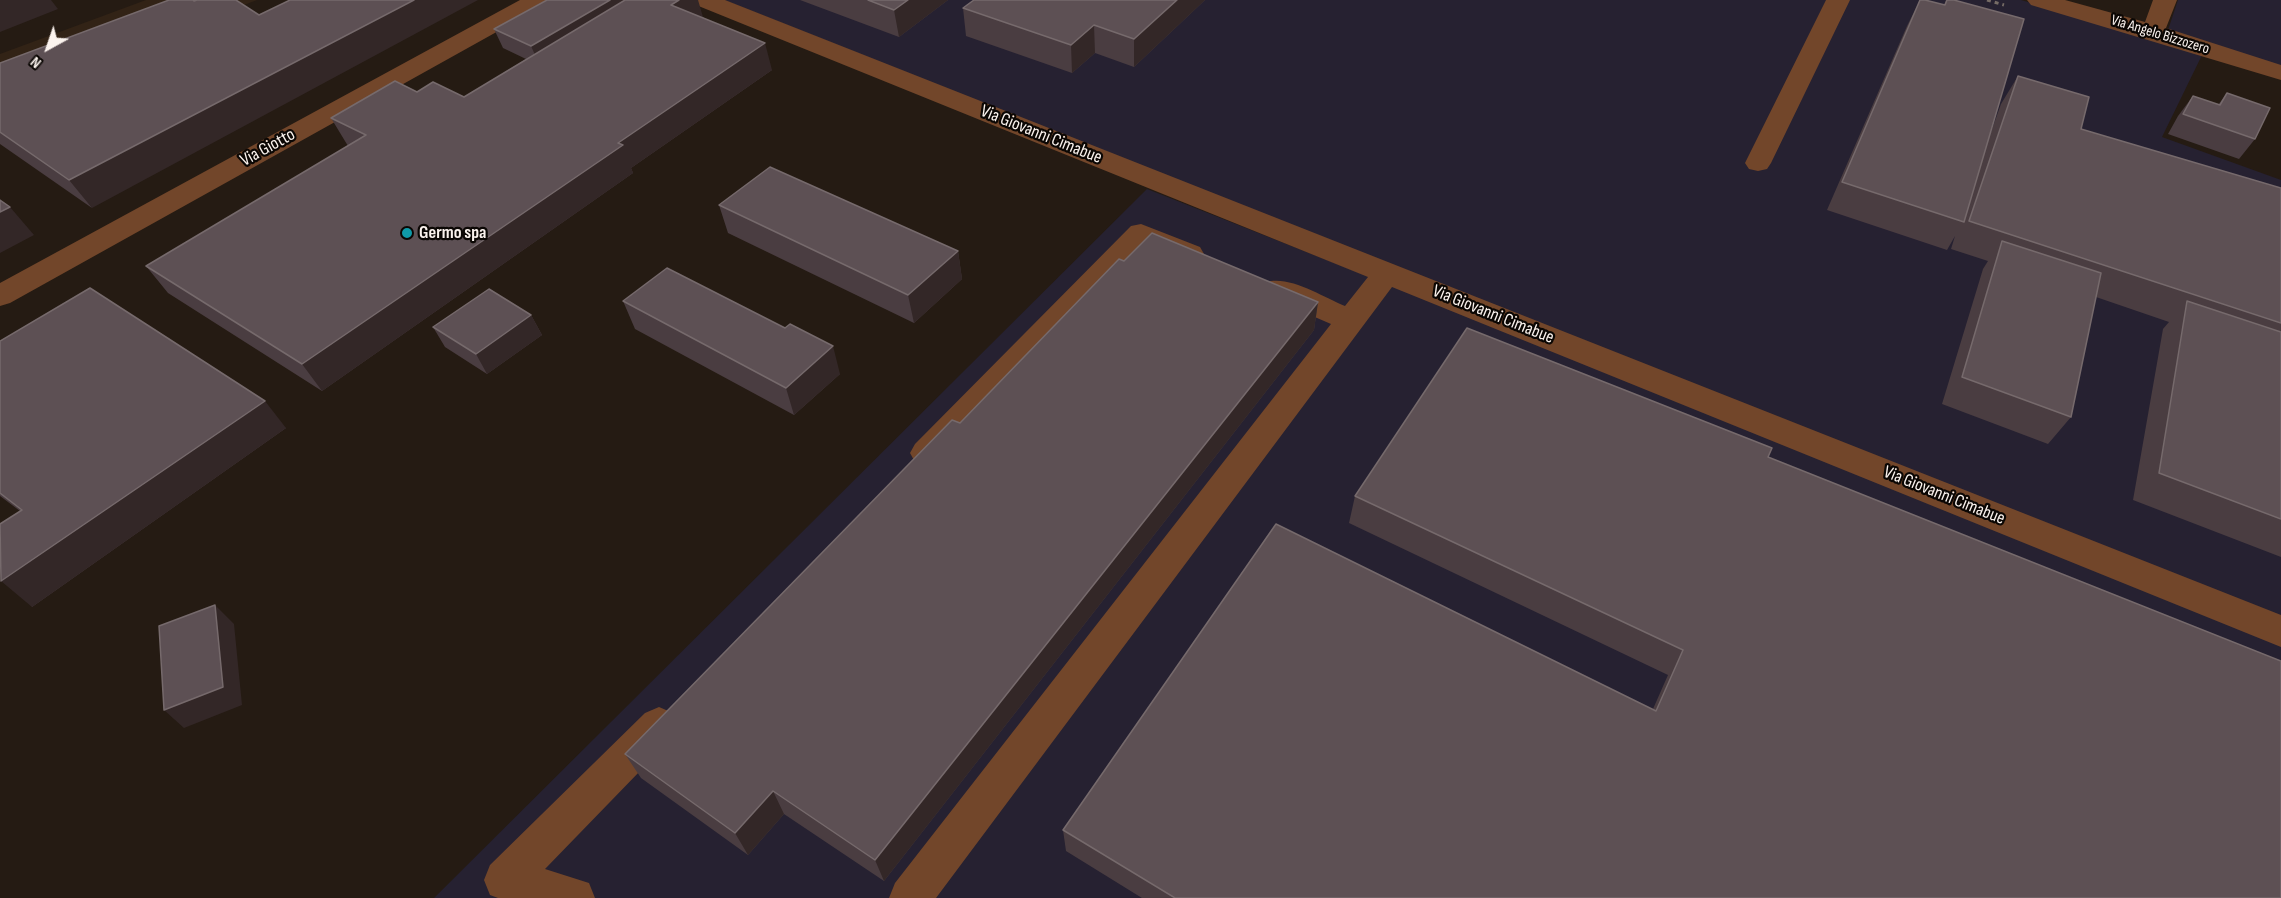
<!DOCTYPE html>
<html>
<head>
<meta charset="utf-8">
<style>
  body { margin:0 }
  #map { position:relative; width:2281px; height:898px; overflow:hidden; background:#251b13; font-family:"Sofia Sans Condensed",sans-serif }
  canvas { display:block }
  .north { position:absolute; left:18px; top:18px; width:60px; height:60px; -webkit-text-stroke:4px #0b0704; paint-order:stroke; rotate:220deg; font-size:16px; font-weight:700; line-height:24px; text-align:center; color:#fbf3ee }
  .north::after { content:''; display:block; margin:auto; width:21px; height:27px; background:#fbf3ee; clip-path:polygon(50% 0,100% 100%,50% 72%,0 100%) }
</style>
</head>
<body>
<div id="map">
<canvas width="2281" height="898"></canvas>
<div class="north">N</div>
</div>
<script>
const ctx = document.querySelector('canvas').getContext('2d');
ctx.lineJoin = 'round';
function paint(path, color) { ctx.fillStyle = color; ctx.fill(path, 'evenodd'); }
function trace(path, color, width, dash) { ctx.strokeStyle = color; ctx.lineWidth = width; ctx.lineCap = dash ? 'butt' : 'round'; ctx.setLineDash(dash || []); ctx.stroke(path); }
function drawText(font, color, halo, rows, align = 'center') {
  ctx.font = font + ' "Sofia Sans Condensed",sans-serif'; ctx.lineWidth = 4.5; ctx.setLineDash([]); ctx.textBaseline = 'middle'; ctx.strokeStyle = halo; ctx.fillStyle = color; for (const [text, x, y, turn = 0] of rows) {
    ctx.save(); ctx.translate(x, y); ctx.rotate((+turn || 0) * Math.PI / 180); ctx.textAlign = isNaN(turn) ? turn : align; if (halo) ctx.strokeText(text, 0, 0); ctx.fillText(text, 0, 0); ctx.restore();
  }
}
paint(new Path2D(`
  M146 0H257L0 99V54Z`), '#322316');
paint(new Path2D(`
  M724 0H2021L2203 53 2162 137 2281 180V620Z
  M2178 0H2281V66L2168 30Z
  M1147 189 2281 636V898H434Z`), '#262131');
trace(new Path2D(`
  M1987 0 2004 5`), '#766c66', 3, [4, 4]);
paint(new Path2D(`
  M520 0H549L545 5 10 303 0 306V283Z
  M692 0H725L2281 615V647L1392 287 936 898H889L895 883 1331 324 1266 296 1261 289 1266 282C1290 275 1323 297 1345 306L1368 277 696 5Z
  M1826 0H1850L1771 163 1767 169 1758 171 1749 169 1745 163Z
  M2027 0H2065L2145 22 2153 0H2177L2166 28 2281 65V80L2031 5Z
  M1141 224 1200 247 1204 254 1200 261 1190 264 1145 246 939 462 927 466 915 462 910 453 915 444 1131 226Z
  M659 707 673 713 679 725 673 737 545 869 589 883 595 898H498L490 895 484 880 490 865 645 713Z`), '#72462a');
paint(new Path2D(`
  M800 0H948L899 37Z
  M1205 0 1134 67 1095 53 1072 73 966 36 963 8Z
  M1920 0 1944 5 1946 0 1991 132 2001 104 2018 76 2081 129 2281 188V557L2133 500 2163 329 2169 322 2096 297 2071 417 2048 444 1942 404 1983 269 1988 261 1951 249 1955 236 1947 250 1827 210 1907 26Z
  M703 17 772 70 631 168 633 173 322 391 168 293 146 266 348 146 331 118 417 92 464 97 526 59 503 48 494 29Z
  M0 63 92 208 0 144Z
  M2227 93 2255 139 2239 159 2168 134 2178 116 2193 96 2218 105Z
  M719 205 958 251 962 279 914 323 728 233Z
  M1124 261 1318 302 1314 330 884 881 784 814 748 855 641 778 625 754Z
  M623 301 840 374 794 415 635 329Z
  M531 315 542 335 487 374 445 347 433 327Z
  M0 341 286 428 32 607 20 511 0 496Z
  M1768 457 2281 898H1142L1066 851 1063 830 1653 709 1668 675 1349 523 1355 496Z`), '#4a3d41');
paint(new Path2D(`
  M0 0H51L58 9 0 32Z
  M414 0H478L92 208 69 180Z
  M610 0H627L540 66 531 46Z
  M679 0H698L703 17 680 32 671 5Z
  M908 0H948L899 37 894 10Z
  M1177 0H1205L1134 67V39Z
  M1094 25 1095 53 1072 73 1071 45Z
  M765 43 772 70 631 168 633 173 322 391 302 364 618 143Z
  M10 207 34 235 0 253V212Z
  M958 251 962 279 914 323 908 295Z
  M1318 302 1314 330 884 881 875 860Z
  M531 315 542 335 487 374 476 354Z
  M833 346 840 374 794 415 786 388Z
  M265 401 286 428 32 607 1 581Z
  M215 605 234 624 242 705 184 728 164 710Z
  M773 791 784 814 748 855 735 833Z`), '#332727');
const building = new Path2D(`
  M169 0H193L194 1 197 0H236L259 15 290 0H414L69 180 0 132V63Z
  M547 0H610L531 46 494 29Z
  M625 0H679L671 5 765 43 618 143 623 145 302 364 146 266 366 135 331 118 395 81 417 92 433 82 464 97Z
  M868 0H908L894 10Z
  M974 0H1177L1134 39 1094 25 1071 45 963 8Z
  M1920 0H1925L1945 5 1947 0H1954L2024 19 1964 222 1842 182Z
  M2018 76 2089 97 2081 129 2281 188V323L1969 221Z
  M2227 93 2270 108 2255 139 2183 114 2193 96 2220 105Z
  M770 167 958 251 908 295 719 205Z
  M0 200 10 207 0 212Z
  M1152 233 1318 302 875 860 773 791 735 833 625 754 952 420 960 423 1119 259 1124 261Z
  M2002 241 2101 273 2071 417 1962 377Z
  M667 268 785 328 790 324 833 346 786 388 623 301Z
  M90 288 265 401 1 581 0 524 22 510 0 493V341Z
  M489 289 531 315 476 354 433 327Z
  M2187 301 2281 332V519L2159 473Z
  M1467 328 1772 448 1768 457 2281 661V898H1175L1063 830 1276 524 1656 711 1683 650 1355 496Z
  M215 605 223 687 164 710 159 626Z`);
paint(building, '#5d5054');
trace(building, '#766a6c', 1.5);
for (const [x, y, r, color] of [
  [407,233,6,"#0f9aa8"]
]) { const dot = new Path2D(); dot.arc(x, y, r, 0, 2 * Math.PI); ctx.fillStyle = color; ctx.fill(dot); trace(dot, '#0b0704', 2); }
drawText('15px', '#fbf3ee', '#0b0704', [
  ["Via Angelo Bizzozero",2160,35,17]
]);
drawText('18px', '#fbf3ee', '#0b0704', [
  ["Via Giovanni Cimabue",1041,135,22],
  ["Via Giotto",268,148,-29],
  ["Via Giovanni Cimabue",1493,315,22],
  ["Via Giovanni Cimabue",1944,496,22]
]);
drawText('bold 18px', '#fbf3ee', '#0b0704', [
  ["Germo spa",419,233]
], 'left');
</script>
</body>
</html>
